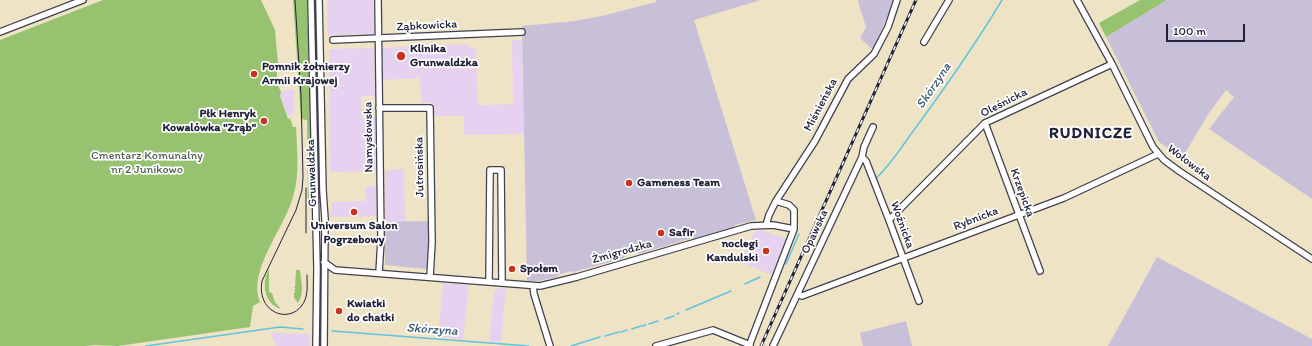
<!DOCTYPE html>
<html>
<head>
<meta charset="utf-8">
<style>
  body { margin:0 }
  #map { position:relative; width:1312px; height:346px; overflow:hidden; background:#eee4c5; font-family:Itim,sans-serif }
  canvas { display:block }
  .scale { position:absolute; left:1166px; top:24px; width:79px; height:18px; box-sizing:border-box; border:2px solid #22223b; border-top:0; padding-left:5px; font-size:12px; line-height:14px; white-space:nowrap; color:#22223b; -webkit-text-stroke:3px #fff; paint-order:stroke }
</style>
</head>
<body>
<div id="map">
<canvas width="1312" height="346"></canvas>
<div class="scale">100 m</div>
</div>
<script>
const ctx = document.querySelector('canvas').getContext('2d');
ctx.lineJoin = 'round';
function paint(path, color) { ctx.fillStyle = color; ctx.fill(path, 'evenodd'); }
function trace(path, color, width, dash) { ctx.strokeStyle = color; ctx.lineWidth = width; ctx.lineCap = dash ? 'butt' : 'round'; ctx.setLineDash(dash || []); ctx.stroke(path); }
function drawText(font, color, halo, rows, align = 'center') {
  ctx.font = font + ' Itim,sans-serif'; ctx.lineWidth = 3.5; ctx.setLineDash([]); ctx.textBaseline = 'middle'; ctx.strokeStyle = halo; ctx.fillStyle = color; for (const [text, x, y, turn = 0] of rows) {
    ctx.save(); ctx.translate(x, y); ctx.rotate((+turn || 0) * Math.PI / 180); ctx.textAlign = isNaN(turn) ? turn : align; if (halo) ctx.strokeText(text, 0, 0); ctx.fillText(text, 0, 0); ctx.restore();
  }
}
paint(new Path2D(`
  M327 0H373L374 34 328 35Z
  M512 40H522L524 134 464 135V116H434V103H421L420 78 383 80 382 48 467 44 472 48H476L478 102 480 105 513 104Z
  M374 48 375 96H361L362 117H375L376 171 330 172 329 49Z
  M284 90H294V113L288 117 280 95 281 92Z
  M404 169 405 222H385V170Z
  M376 186 377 216 331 217V202L365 201V187Z
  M762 230 786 239 772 275 741 262 754 232Z
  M443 283 469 285 463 339 438 337Z
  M498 288H506L501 342 489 341 494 290H497Z
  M271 333H278L308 334 310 336V346H276Z`), '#e6d2f0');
paint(new Path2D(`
  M656 0H761L694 20 756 220 735 225 734 228 695 239 692 238 638 254 637 250 626 253 624 258 573 272 571 271 558 275 557 277 538 281H527L522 26 575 21 606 15 656 2Z
  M859 0H894L873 50 860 38 866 27 858 2Z
  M1167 0H1312V199L1209 129 1234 97 1226 90 1209 113 1182 158 1159 142 1106 37Z
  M428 221V242L427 269 385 265V222Z
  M1157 257 1312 339V346H1108Z
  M906 321 912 346H863L860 333Z`), '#c8bfd8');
paint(new Path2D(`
  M103 0H261L275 30 278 64 277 66V83L281 92 280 96 288 119 290 118 293 127H296C297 149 300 175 293 197 285 227 247 271 260 302L253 306 250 327 118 346 96 345 86 346H0V40Z
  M293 0H307L311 133 308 149 309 198 308 204 307 120 301 119Z
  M1140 0H1167L1106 37 1099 23Z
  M269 269V292L272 293 275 302 281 309C264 304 261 283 269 269Z
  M296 270H300C301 282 305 292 298 303L294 298V293H295V291H293L295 290V288L293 287H295Z`), '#97c371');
trace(new Path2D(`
  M875 179C892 164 903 144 917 126 947 85 976 43 1002 0
  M786 264 799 234
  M754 280 760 277
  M745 284 753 280
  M686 310 731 291
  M677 314 679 313
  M665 319 674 316
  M649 324 658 321
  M642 326 646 325
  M632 329 641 326
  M332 331 529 346
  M621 332 627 330
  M605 336 619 332
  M146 346 280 327 303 329
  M571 346 600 337`), '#60c4de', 1.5);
const minor = new Path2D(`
  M311 0 317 268 316 346
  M319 0 323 191 325 219 324 346
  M378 0 381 240 379 273
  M1077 0 1112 64 1153 147 1164 160 1179 171 1312 259
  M0 32 83 0
  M333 40 522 32
  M924 42 949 0
  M379 108H430L432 242 430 277
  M985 123 1040 271
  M862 157 866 161 889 220 919 301
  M889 220 985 123 1112 64
  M766 225 769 215 776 201 815 141 848 79 874 54 888 27 897 0
  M324 262 335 270 540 286 577 277 751 226 773 225 794 229
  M489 282 490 170H501L502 283
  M533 286 534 294 550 346
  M798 294 802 296 1064 198 1158 154
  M656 346 713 330 750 345
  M749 346 794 229V210L789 205 776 201
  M773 346 862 157 864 147 873 127`);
trace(minor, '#413f50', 8);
trace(minor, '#fff', 5.5);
trace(new Path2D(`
  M295 0 301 96 303 177 302 190 296 210 262 281C256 315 294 326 305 300 308 292 307 283 307 275
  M306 188V233`), '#22223b', 1);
const rail = new Path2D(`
  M761 346 916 0`);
trace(rail, '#22223b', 3);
trace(rail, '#fff', 1.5, [4.5]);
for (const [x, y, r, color] of [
  [401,56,5,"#c8321e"],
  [254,74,4,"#c8321e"],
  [264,121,4,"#c8321e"],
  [629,183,4,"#c8321e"],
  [354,212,4,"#c8321e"],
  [661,233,4,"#c8321e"],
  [766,251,4,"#c8321e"],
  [512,269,4,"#c8321e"],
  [339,311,4,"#c8321e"]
]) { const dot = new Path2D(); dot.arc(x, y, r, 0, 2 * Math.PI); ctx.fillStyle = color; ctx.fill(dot); trace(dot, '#fff', 1.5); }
drawText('12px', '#22223b', '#fff', [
  ["Ząbkowicka",427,26,-3],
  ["Oleśnicka",1004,103,-27],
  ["Miśnieńska",821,105,-62],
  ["Namysłowska",369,137,-91],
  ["Wołowska",1189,163,37],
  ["Jutrosińska",420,167,-91],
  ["Grunwaldzka",312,173,-92],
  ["Krzepicka",1022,193,70],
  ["Rybnicka",976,219,-21],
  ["Woźnicka",902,225,70],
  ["Opawska",815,232,-65],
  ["Żmigrodzka",622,252,-16]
]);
drawText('bold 12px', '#22223b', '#fff', [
  ["Klinika",410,49],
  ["Grunwaldzka",410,63],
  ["Pomnik żołnierzy",262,67],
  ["Armii Krajowej",262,81],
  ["Płk Henryk",256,114,"right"],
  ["Kowalówka \"Zrąb\"",256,128,"right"],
  ["Gameness Team",637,183],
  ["Universum Salon",354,226,"center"],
  ["Pogrzebowy",354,240,"center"],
  ["Safir",669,233],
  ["noclegi",758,244,"right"],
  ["Kandulski",758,258,"right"],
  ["Społem",520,269],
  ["Kwiatki",347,304],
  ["do chatki",347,318]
], 'left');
drawText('12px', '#516251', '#fff', [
  ["Cmentarz Komunalny",147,156],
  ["nr 2 Junikowo",147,170]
]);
drawText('italic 13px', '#385b74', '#fff', [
  ["Skórzyna",934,86,-56],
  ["Skórzyna",432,330,4]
]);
ctx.letterSpacing = '1px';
drawText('bold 16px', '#22223b', '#fff', [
  ["RUDNICZE",1091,134]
]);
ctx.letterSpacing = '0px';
</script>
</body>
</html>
